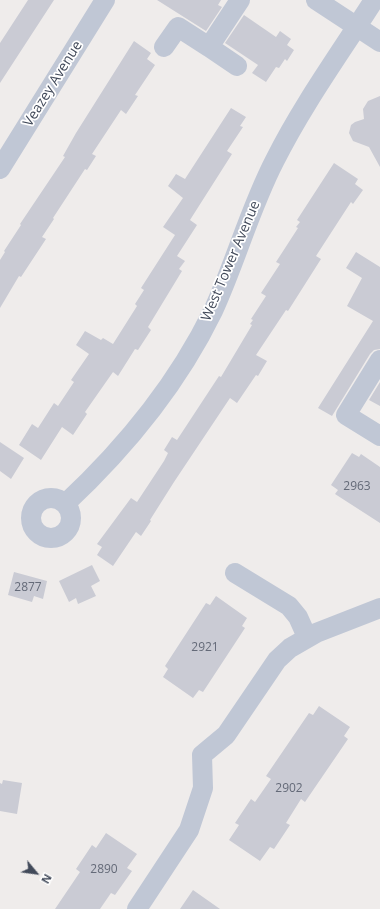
<!DOCTYPE html>
<html>
<head>
<meta charset="utf-8">
<style>
  body { margin:0 }
  #map { position:relative; width:380px; height:909px; overflow:hidden; background:#efeceb; font-family:"Open Sans",sans-serif }
  canvas { display:block }
  .north { position:absolute; left:16px; top:853px; width:40px; height:40px; -webkit-text-stroke:3px #fff; paint-order:stroke; rotate:119deg; font-size:11px; font-weight:700; line-height:16px; text-align:center; color:#424a5a }
  .north::after { content:''; display:block; margin:auto; width:14px; height:18px; background:#424a5a; clip-path:polygon(50% 0,100% 100%,50% 72%,0 100%) }
</style>
</head>
<body>
<div id="map">
<canvas width="380" height="909"></canvas>
<div class="north">N</div>
</div>
<script>
const ctx = document.querySelector('canvas').getContext('2d');
ctx.lineJoin = 'round';
function paint(path, color) { ctx.fillStyle = color; ctx.fill(path, 'evenodd'); }
function trace(path, color, width, dash) { ctx.strokeStyle = color; ctx.lineWidth = width; ctx.lineCap = dash ? 'butt' : 'round'; ctx.setLineDash(dash || []); ctx.stroke(path); }
function drawText(font, color, halo, rows, align = 'center') {
  ctx.font = font + ' "Open Sans",sans-serif'; ctx.lineWidth = 3.5; ctx.setLineDash([]); ctx.textBaseline = 'middle'; ctx.strokeStyle = halo; ctx.fillStyle = color; for (const [text, x, y, turn = 0] of rows) {
    ctx.save(); ctx.translate(x, y); ctx.rotate((+turn || 0) * Math.PI / 180); ctx.textAlign = isNaN(turn) ? turn : align; if (halo) ctx.strokeText(text, 0, 0); ctx.fillText(text, 0, 0); ctx.restore();
  }
}
paint(new Path2D(`
  M28 0H54L0 83V43Z
  M157 0H221L218 5 222 7 206 31Z
  M244 15 276 37 280 31 291 39 287 45 294 50 287 61 285 59 279 68 276 67 266 82 252 73 258 65 225 43Z
  M134 41 151 53 147 59 155 65 135 95 138 96 126 114 121 110 92 154 96 156 87 170 85 169 53 218 54 219 42 237 46 239 21 277 19 276 0 308V260L5 252 4 251 21 225 20 224 65 157 63 156 76 133Z
  M380 96V167L369 147 353 141 349 133 351 125 355 122 364 119 363 109 368 101Z
  M231 108 246 117 240 126 243 127 227 151 232 154 190 220 197 225 177 256 185 261 179 269 182 271 148 327 151 330 138 350 135 349 118 376 113 372 85 412 87 414 73 435 62 427 41 460 19 445 32 424 38 428 54 403 58 406 74 382 71 380 89 354 76 345 85 331 101 340 103 338 113 344 137 306 135 304 144 290 141 288 175 235 163 227 183 198 168 186 176 174 185 179Z
  M334 163 358 179 355 184 363 190 353 204 351 202 316 256 321 259 288 311 286 310 256 355 267 361 258 376 256 375 237 403 230 398 174 482 150 520 151 521 141 536 136 532 113 566 97 555 102 547 97 544 131 498 137 502 164 461 168 453 164 450 172 437 177 440 219 376 221 377 252 325 250 324 253 320 251 319 266 296 261 293 280 264 276 262 298 228 296 227 300 222 297 220Z
  M356 252 380 267V349L374 350 370 354 332 416 318 408 373 321 347 306 362 278 346 268Z
  M380 382V406L369 400Z
  M0 442 24 458 11 479 0 471Z
  M352 453 359 457 361 454 380 467V523L335 494 338 490 331 485Z
  M92 565 100 581 91 586 96 596 78 604 76 598 69 602 59 581Z
  M14 572 47 581 43 599 34 596 32 602 8 595Z
  M216 596 247 618 242 626 245 628 203 692 199 690 193 698 163 677 168 669 165 666 206 603 210 605Z
  M319 706 350 727 344 736 348 739 305 802 301 799 286 823 290 825 274 849 270 847 260 861 229 840 239 825 235 823 251 799 255 802 271 779 266 776 309 713 313 715Z
  M3 780 22 783 17 814 0 811V783L2 784Z
  M106 833 137 854 127 868 132 871 115 895 111 893 100 909H55L80 872 76 869 92 845 96 848Z
  M193 890 220 909H180Z`), '#cacbd4');
trace(new Path2D(`
  M316 0 380 42
  M164 47 178 27 209 47
  M237 66 209 47 240 0
  M0 169 105 0
  M380 360 346 415 380 436
  M31 518a20 20 0 1 1 40 0a20 20 0 1 1-40 0Z
  M65 504C125 448 177 385 213 311 236 261 250 208 275 160 303 104 341 52 374 0
  M235 573 289 606 298 617 307 637
  M137 909 189 830 203 788 202 755 226 735 277 660 290 648 316 633 380 608`), '#c0c7d5', 20);
drawText('12px', '#646a78', null, [
  ["2963",357,487],
  ["2877",28,588],
  ["2921",205,648],
  ["2902",289,789],
  ["2890",104,870]
]);
drawText('14px', '#424a5a', '#fff', [
  ["Veazey Avenue",53,84,-58],
  ["West Tower Avenue",231,261,-67]
]);
</script>
</body>
</html>
